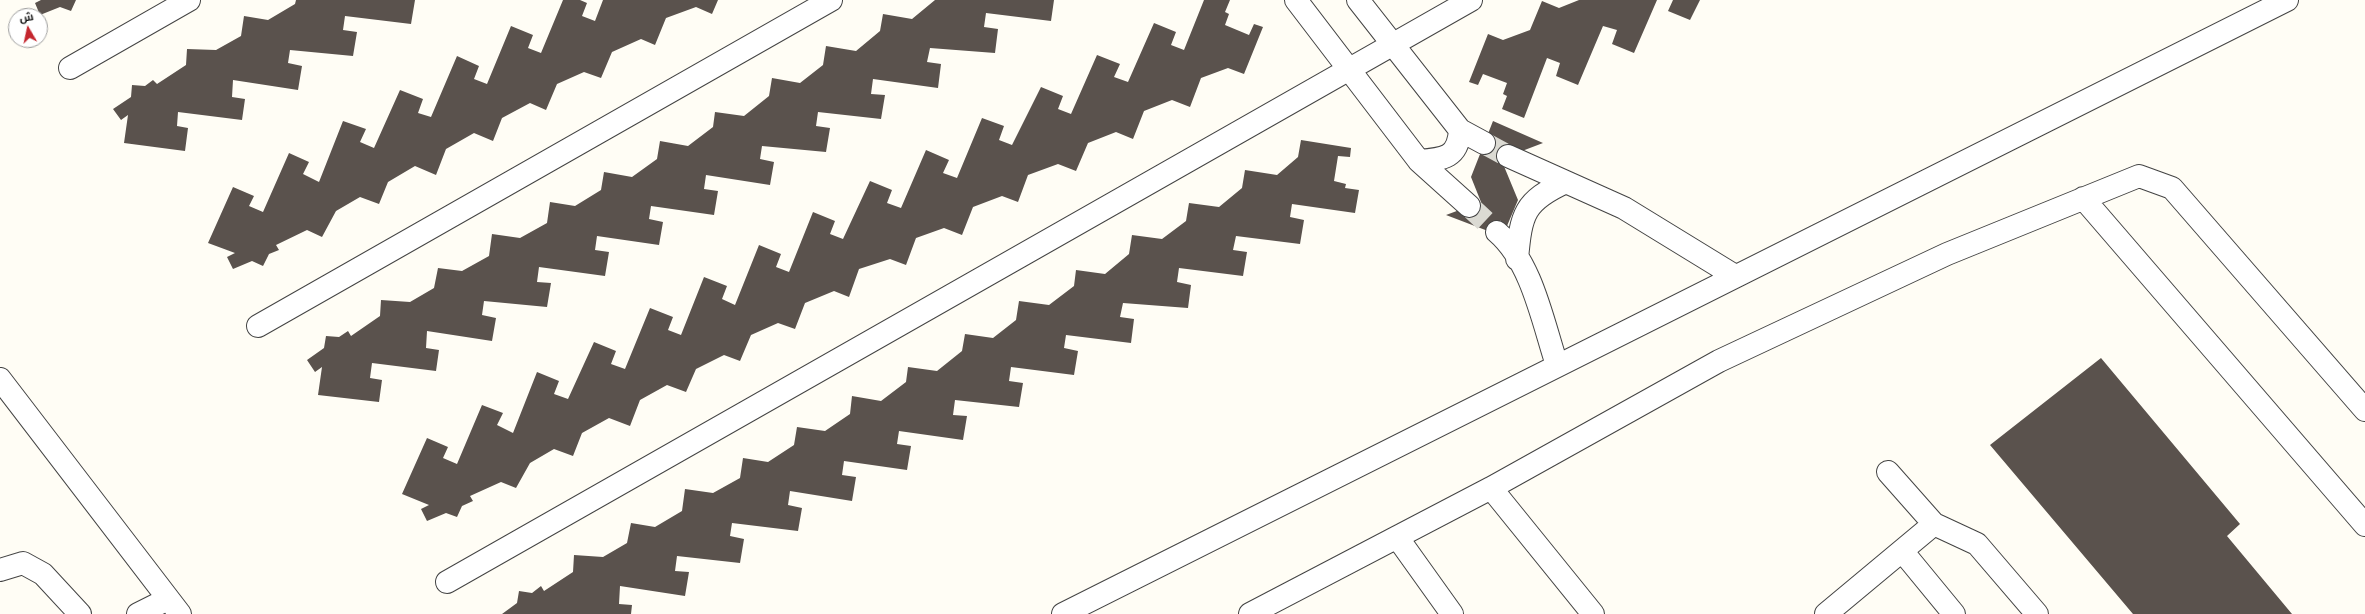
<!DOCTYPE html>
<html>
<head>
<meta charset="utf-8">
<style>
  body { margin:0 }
  #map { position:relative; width:2365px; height:614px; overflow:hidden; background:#fffdf5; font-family:"Times New Roman",Cairo,serif }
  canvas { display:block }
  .north { position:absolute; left:8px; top:8px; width:40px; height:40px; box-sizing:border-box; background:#fff; border:1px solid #a0a0a0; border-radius:50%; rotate:351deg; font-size:11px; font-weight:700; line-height:16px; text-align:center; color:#111 }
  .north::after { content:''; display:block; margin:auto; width:14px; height:18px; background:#c4262e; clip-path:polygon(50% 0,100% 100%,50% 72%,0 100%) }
</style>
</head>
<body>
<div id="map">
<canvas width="2365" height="614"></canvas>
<div class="north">ش</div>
</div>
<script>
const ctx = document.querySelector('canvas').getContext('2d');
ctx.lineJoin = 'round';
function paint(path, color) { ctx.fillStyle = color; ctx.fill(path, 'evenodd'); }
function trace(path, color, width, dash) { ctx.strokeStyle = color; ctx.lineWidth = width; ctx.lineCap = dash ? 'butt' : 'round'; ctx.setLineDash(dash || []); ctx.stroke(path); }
paint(new Path2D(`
  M41 0H76L71 11 60 7 40 15 35 3Z
  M296 0H415L411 24 345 16 343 30 357 32 353 56 290 50 288 63 302 66 298 90 233 80 232 97 245 99 242 120 178 112 177 126 188 128 185 151 124 143 128 115 121 120 113 109 131 97 132 85 145 86 153 80 157 84 186 65 187 49 216 50 241 36 244 16 268 20 295 4Z
  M563 0H580L587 3 582 16 595 21 603 0H718L712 14 696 7 666 18 655 45 641 39 612 52 601 78 584 72 557 84 546 110 530 103 502 118 493 141 474 133 446 149 436 175 415 166 388 182 379 204 360 197 336 211 322 237 307 230 276 245 279 250 269 254 263 266 252 261 233 269 227 257 235 253 208 243 233 187 254 196 249 206 263 212 289 153 309 162 303 174 319 182 343 121 366 129 360 142 374 148 400 90 423 99 418 113 431 117 457 56 479 66 474 79 487 84 511 26 533 35 528 48 541 53Z
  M935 0H1054L1051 21 986 13 984 27 998 29 995 53 930 48 927 62 941 64 938 88 873 79 871 94 885 95 881 119 818 112 816 126 830 128 826 152 762 146 760 159 774 162 770 185 706 175 704 189 718 191 714 215 651 206 649 219 663 222 659 245 597 236 595 250 609 252 605 276 539 267 537 282 551 283 547 307 484 301 482 315 496 318 492 341 427 331 426 348 439 350 436 371 372 363 370 378 382 380 379 402 318 395 322 367 315 372 307 360 324 348 326 336 339 337 348 331 351 336 380 316 381 300 410 302 434 288 438 268 462 271 489 256 492 234 520 238 547 223 550 202 575 206 601 190 604 172 632 177 657 159 660 141 688 146 713 127 715 112 744 116 769 96 772 78 800 83 823 65 826 46 856 51 880 31 883 14 912 19Z
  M1204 0H1230L1225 12 1229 14 1225 25 1249 35 1254 24 1263 27 1244 74 1228 68 1201 78 1190 107 1172 100 1144 111 1133 139 1116 132 1088 143 1076 171 1058 164 1028 175 1018 202 1002 196 973 207 962 235 944 228 916 238 906 265 890 259 859 269 849 297 834 291 805 303 795 329 778 323 751 335 740 361 724 355 696 369 686 392 667 385 640 400 630 426 609 418 582 433 573 456 554 449 530 463 516 488 501 482 470 496 473 501 462 506 457 517 446 513 427 521 421 509 429 505 402 494 427 438 448 447 443 458 457 464 482 405 503 413 497 425 513 433 537 372 559 381 554 394 568 399 594 342 616 351 611 364 625 369 650 308 673 317 668 330 681 335 704 277 727 286 722 299 735 305 759 245 781 254 776 267 789 272 813 212 835 221 830 234 843 239 870 181 892 190 887 203 901 208 926 150 949 160 943 173 957 178 982 118 1004 126 999 140 1012 145 1041 87 1063 96 1058 109 1071 114 1097 55 1120 64 1114 77 1128 82 1154 23 1176 32 1171 45 1184 50Z
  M1579 0H1657L1634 53 1612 44 1617 30 1603 26 1578 85 1556 76 1560 63 1547 58 1524 118 1502 109 1507 96 1503 94 1507 83 1483 74 1478 85 1469 82 1488 34 1503 40 1530 30 1542 1 1559 8Z
  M1673 0H1700L1690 20 1668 11Z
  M1493 121 1543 143 1501 159 1518 200 1504 233 1488 231 1446 215 1481 202 1471 177Z
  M1301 140 1351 148 1350 157 1338 156 1334 181 1346 184 1345 188 1359 190 1355 213 1292 204 1290 217 1304 220 1300 244 1236 236 1233 250 1247 252 1243 276 1179 268 1177 282 1191 285 1188 308 1123 303 1120 317 1134 319 1131 343 1066 335 1064 348 1078 351 1074 375 1011 367 1009 381 1023 383 1019 407 955 400 953 415 967 416 963 440 899 431 897 444 911 446 907 470 844 461 842 475 856 477 852 501 790 491 788 505 802 508 798 531 732 523 730 536 744 539 740 563 677 556 675 571 689 572 685 596 620 586 619 604 632 605 631 614H502L517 603 519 591 532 593 541 586 544 591 573 572 574 555 603 557 627 543 631 523 655 527 682 511 685 489 713 493 740 478 743 458 768 462 794 445 797 427 825 431 850 414 852 396 881 401 906 382 908 367 937 371 962 351 965 334 993 338 1016 320 1019 301 1049 305 1074 286 1076 270 1105 274 1129 254 1132 235 1162 239 1186 221 1189 203 1219 207 1242 188 1245 170 1277 175 1298 157Z
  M2101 358 2240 524 2227 536 2292 614H2133L1990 445Z`), '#5a524d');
trace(new Path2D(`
  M1484 143 1508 156
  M1469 206 1497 232`), '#dbdad3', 22, [22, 11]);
const minor = new Path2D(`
  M1296 0 1419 161 1469 206
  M1358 0 1460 130 1484 143
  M70 68 189 0
  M1508 156 1624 208 1735 276
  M1419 161C1444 159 1458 158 1460 130
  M2083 198 2365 525
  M1497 232C1532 262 1543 323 1557 365
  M1517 259C1521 214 1524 201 1566 182
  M258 326 831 0
  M0 379 180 614
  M1888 472 1934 524
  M1491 488 1593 614
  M1397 537 1452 614
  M1903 552 1954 614
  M0 570 23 563 43 574 80 614
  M447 582 1471 0
  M138 614 168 599
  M1063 614 2287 0
  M1250 614 1491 488 1719 361 1947 254 2139 176 2172 188 2365 410
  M1826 614 1934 524 1977 544 2037 614`);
trace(minor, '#444', 24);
trace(minor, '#fff', 22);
</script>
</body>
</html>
